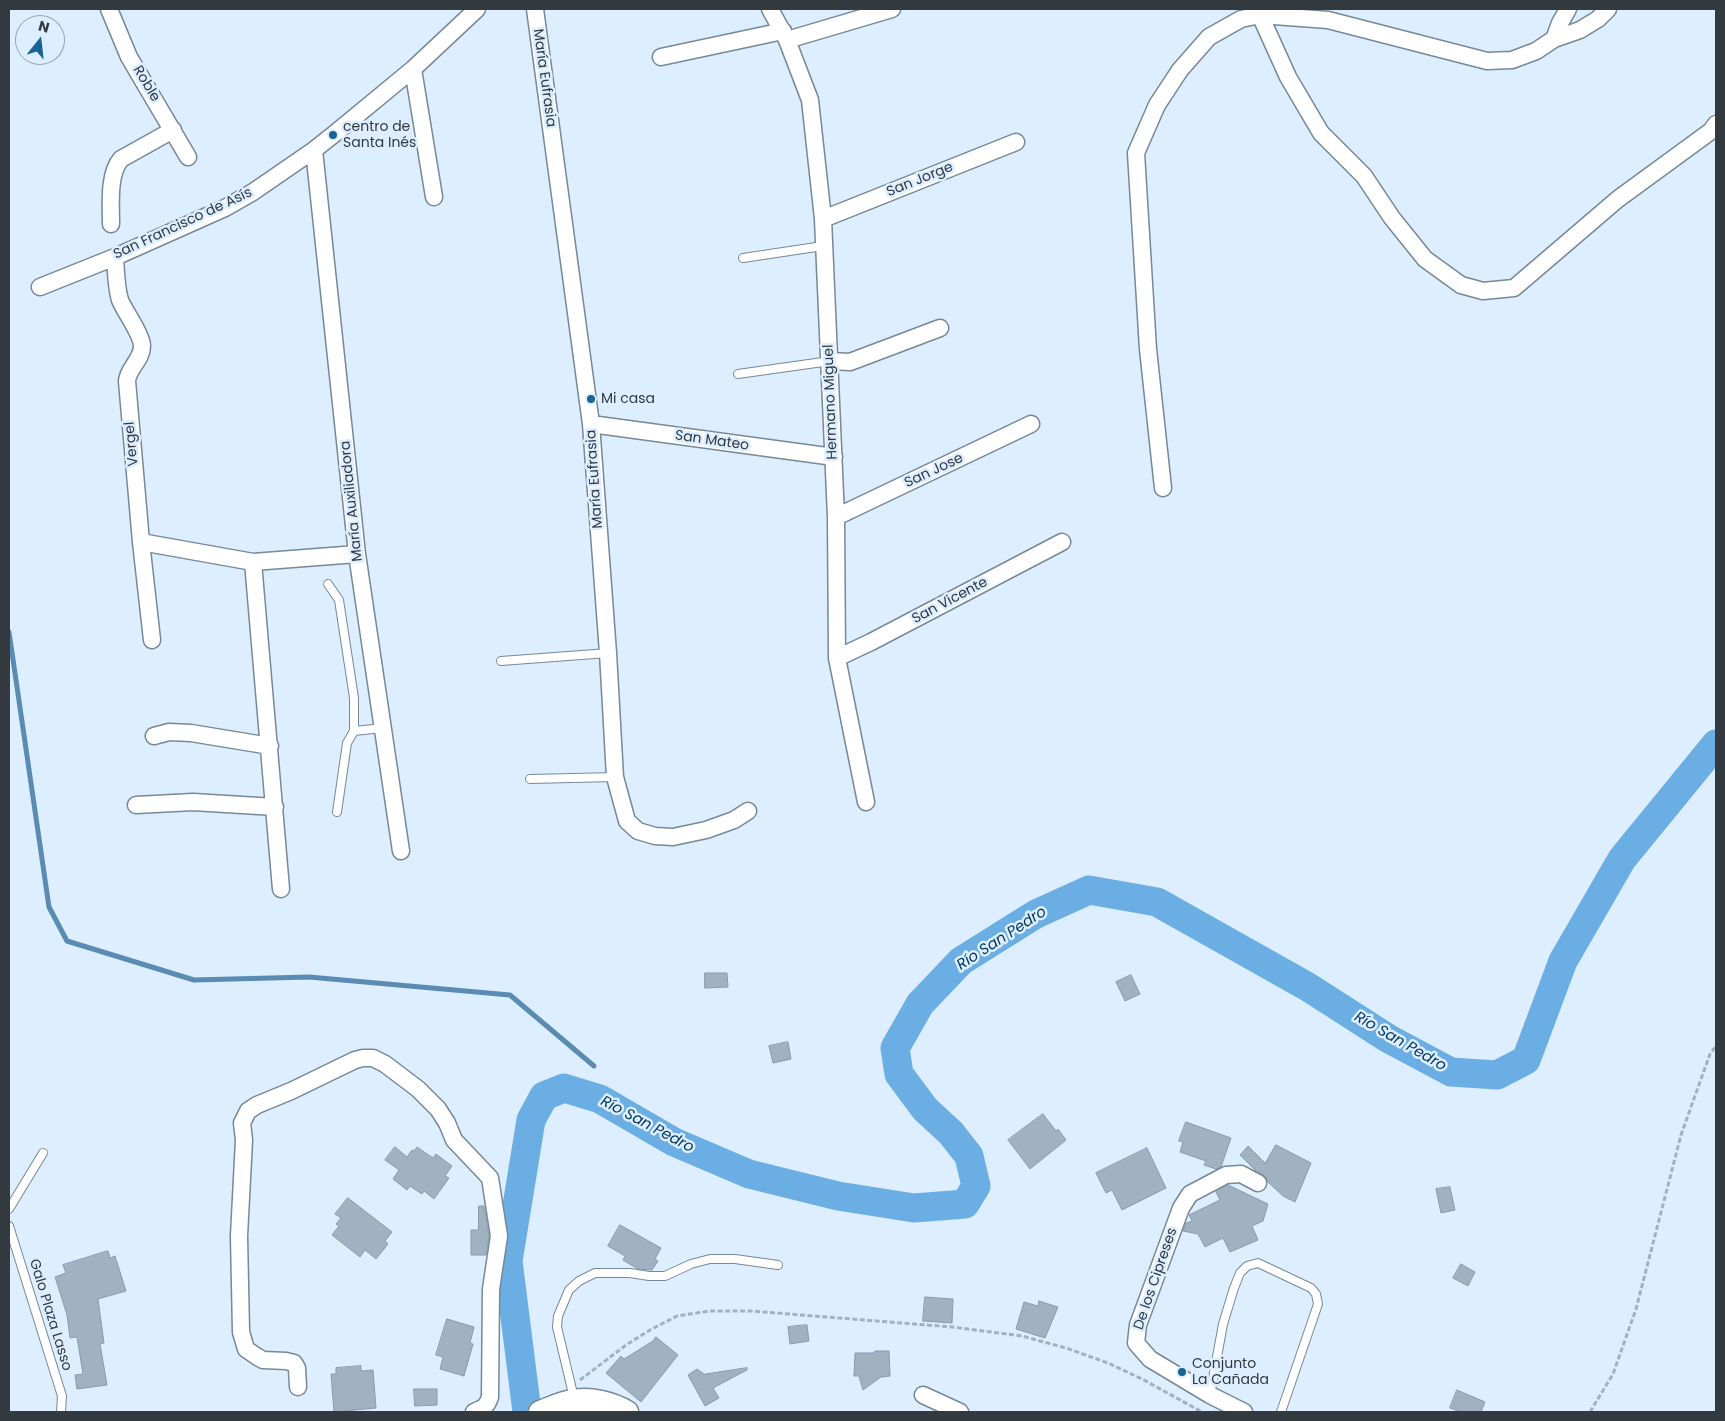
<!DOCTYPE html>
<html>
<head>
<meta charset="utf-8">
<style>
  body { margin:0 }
  #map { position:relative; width:1725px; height:1421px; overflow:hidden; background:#dceeff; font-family:Poppins,sans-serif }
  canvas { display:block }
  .frame { position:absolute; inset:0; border:10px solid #32393f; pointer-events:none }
  .north { position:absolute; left:15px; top:15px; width:50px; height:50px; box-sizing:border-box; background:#dceeff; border:1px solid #98a6b2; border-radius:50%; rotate:16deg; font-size:14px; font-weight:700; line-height:20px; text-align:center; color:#32393f }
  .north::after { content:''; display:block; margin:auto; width:18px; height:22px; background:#196397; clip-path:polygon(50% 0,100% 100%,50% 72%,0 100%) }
</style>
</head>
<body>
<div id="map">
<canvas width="1725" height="1421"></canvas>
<div class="frame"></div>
<div class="north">N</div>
</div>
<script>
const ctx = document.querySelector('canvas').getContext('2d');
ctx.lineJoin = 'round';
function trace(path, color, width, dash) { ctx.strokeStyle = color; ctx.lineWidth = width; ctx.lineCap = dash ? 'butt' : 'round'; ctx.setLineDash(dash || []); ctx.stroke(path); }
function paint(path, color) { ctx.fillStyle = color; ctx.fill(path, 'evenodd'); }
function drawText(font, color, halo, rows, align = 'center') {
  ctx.font = font + ' Poppins,sans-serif'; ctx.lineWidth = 5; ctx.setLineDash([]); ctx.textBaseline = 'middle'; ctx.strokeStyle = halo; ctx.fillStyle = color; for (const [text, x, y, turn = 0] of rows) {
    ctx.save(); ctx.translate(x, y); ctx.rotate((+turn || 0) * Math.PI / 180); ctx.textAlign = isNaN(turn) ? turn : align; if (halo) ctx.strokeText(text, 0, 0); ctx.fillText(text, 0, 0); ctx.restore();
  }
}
trace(new Path2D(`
  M9 632 49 907 67 941 194 980 309 977 510 995 594 1066`), '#5a8bb2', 5);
trace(new Path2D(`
  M527 1412 508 1261 531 1120 544 1096 564 1088 600 1099 674 1142 749 1174 838 1196 914 1208 965 1204 976 1186 969 1156 951 1133 925 1109 899 1074 895 1048 920 1004 961 961 1036 914 1089 890 1157 902 1308 987 1389 1039 1451 1072 1497 1075 1526 1060 1563 961 1622 859 1716 744`), '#6baee4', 29);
const building = new Path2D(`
  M705 973H727L728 987 705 988Z
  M1131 975 1140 994 1125 1001 1116 982Z
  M788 1042 791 1059 773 1063 769 1046Z
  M1043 1114 1056 1131 1058 1129 1066 1140 1030 1169 1008 1140Z
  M1186 1122 1231 1138 1221 1167 1216 1169 1204 1165 1206 1161 1180 1152 1183 1142 1179 1141Z
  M1276 1145 1311 1163 1295 1202 1283 1196 1268 1182 1266 1177 1255 1170 1240 1155 1248 1146 1265 1163Z
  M395 1147 407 1157 412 1150 414 1151 417 1147 433 1158 436 1154 452 1166 445 1176 449 1178 434 1199 424 1191 422 1194 410 1186 407 1190 393 1179 399 1170 385 1160Z
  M1147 1148 1166 1188 1122 1210 1112 1190 1106 1193 1096 1173Z
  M1228 1185 1268 1204 1263 1221 1252 1226 1258 1240 1230 1252 1223 1238 1205 1247 1198 1234 1183 1231 1186 1223 1192 1221 1189 1215 1220 1200 1216 1192Z
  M1450 1187 1455 1210 1441 1213 1436 1189Z
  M348 1198 392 1232 385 1241 388 1244 376 1259 365 1250 360 1257 332 1235 339 1226 336 1224 341 1218 335 1214Z
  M479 1206H484L489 1236 486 1255H471V1230H478Z
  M620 1225 661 1248 655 1259 658 1261 652 1270 638 1269 623 1260 625 1256 608 1246Z
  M108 1251 110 1258 115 1256 126 1291 98 1299 104 1343 100 1344 107 1385 77 1389 75 1375 83 1374 77 1337 70 1338 67 1315 55 1277 66 1273 63 1265Z
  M1461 1264 1475 1272 1468 1286 1453 1278Z
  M925 1297 953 1299 952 1323 923 1321Z
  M1039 1301 1058 1307 1045 1338 1016 1329 1024 1302 1038 1306Z
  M447 1319 474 1327 470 1343 473 1344 464 1376 440 1369 443 1357 436 1355Z
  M807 1325 809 1341 790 1344 788 1327Z
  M656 1337 678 1355 641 1402 606 1373 621 1356 624 1359 653 1341Z
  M875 1351H889L890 1376 881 1377 863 1390 859 1376H854L855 1353H875Z
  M361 1366V1371L373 1370 376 1408 334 1412 331 1374H336V1368Z
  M747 1368V1370L713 1388 719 1398 705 1406 688 1375 697 1369 704 1374Z
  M414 1389H437V1405L415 1406Z
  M1457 1390 1485 1402 1481 1412H1461L1450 1408Z`);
paint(building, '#a0b1c1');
trace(building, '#899ba9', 1);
const lane = new Path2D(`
  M743 258 823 246
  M738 374 830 361
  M328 584 339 600 354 698V731L347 743 337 812
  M501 661 608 653
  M354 731 383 728
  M530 779 615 777
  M9 1209 43 1153
  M9 1226 62 1396 61 1412
  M1210 1395 1223 1324 1234 1288 1240 1273 1247 1266 1258 1263 1311 1288 1316 1294 1318 1304 1281 1412
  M574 1398 557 1327 558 1316 569 1290 579 1281 595 1273H630L649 1276H665L691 1264 710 1259H735L778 1265`);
const street = new Path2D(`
  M109 9 129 57 188 157
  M535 9 591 424 608 653 615 777 627 821 638 831 655 836 673 837 706 830 734 820 748 811
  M770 9 787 40 810 100 823 219 836 517 837 658 866 802
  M1260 15 1288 77 1321 133 1364 176 1392 218 1425 259 1461 285 1483 291 1514 288 1618 199 1711 131 1716 124
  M1554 39 1560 23 1568 9
  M787 40 892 9
  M661 57 783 31
  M413 69 434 197
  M314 150 357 554 401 851
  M823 219 1016 142
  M111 224C111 205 108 174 121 159L173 130
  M115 257C116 271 116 287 120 300 125 312 142 335 142 346 142 360 128 368 127 381L141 542 152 640
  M40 287 115 257 225 208 253 192 314 150 333 135 413 69 477 9
  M830 361 850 362 940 328
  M591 424 834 457
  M1163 488 1148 349 1136 153 1157 105 1180 70 1209 37 1241 19 1260 15 1328 20 1487 61 1512 60 1536 51 1554 39 1580 30 1598 19 1608 9
  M836 517 1031 424
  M141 542 253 562 357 554
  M253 562 281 889
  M837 658 871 642 1062 542
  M154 736 169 732 191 733 270 746
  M136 805 193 802 275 807
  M298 1387 297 1368 294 1363 286 1361 263 1360 256 1356 246 1349 241 1332 239 1236 244 1140 242 1123 248 1111 257 1105 291 1091 355 1060 363 1058H373L385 1064 418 1089 438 1109 447 1123 454 1140 490 1178 499 1236 491 1289 490 1397C487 1407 483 1408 474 1412
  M923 1395 960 1412
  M1244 1412 1210 1395 1150 1359 1136 1343 1138 1325 1181 1208 1190 1194 1226 1175 1241 1174 1258 1183`);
const secondary = new Path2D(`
  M540 1412C551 1408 562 1402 574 1401 591 1398 612 1403 627 1412`);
trace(lane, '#778896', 10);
trace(street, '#778896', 19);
trace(secondary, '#778896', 25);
trace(new Path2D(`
  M580 1380 626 1345 650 1330 677 1316 709 1311H751L952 1327 1022 1336 1066 1348 1108 1363 1144 1380 1202 1412
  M1590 1412 1613 1374 1636 1309 1681 1135 1710 1054 1716 1046`), '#a3b1be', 3, [5, 2.5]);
trace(lane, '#fff', 8);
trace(street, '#fff', 16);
trace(secondary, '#fff', 22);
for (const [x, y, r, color] of [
  [333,135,5,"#196397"],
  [591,399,5,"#196397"],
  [1182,1372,5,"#196397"]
]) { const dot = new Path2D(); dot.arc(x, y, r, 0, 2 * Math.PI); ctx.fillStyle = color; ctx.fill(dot); trace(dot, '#dceeff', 2); }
drawText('14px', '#32393f', '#dceeff', [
  ["María Eufrasia",544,78,82],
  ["Roble",146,84,59],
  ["San Jorge",920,180,-22],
  ["San Francisco de Asís",183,224,-25],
  ["Hermano Miguel",831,402,-92],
  ["San Mateo",712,441,8],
  ["Vergel",132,444,-95],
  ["San Jose",934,471,-25],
  ["María Eufrasia",595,479,-94],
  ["María Auxiliadora",352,501,-96],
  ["San Vicente",950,601,-28],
  ["De los Cipreses",1156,1279,-71],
  ["Galo Plaza Lasso",50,1315,73]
]);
drawText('14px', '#32393f', '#dceeff', [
  ["centro de",343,127],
  ["Santa Inés",343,143],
  ["Mi casa",601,399],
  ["Conjunto",1192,1364],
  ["La Cañada",1192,1380]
], 'left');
drawText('italic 15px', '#003659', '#dceeff', [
  ["Río San Pedro",1002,939,-33],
  ["Río San Pedro",1400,1042,30],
  ["Río San Pedro",647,1125,28]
]);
</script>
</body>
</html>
